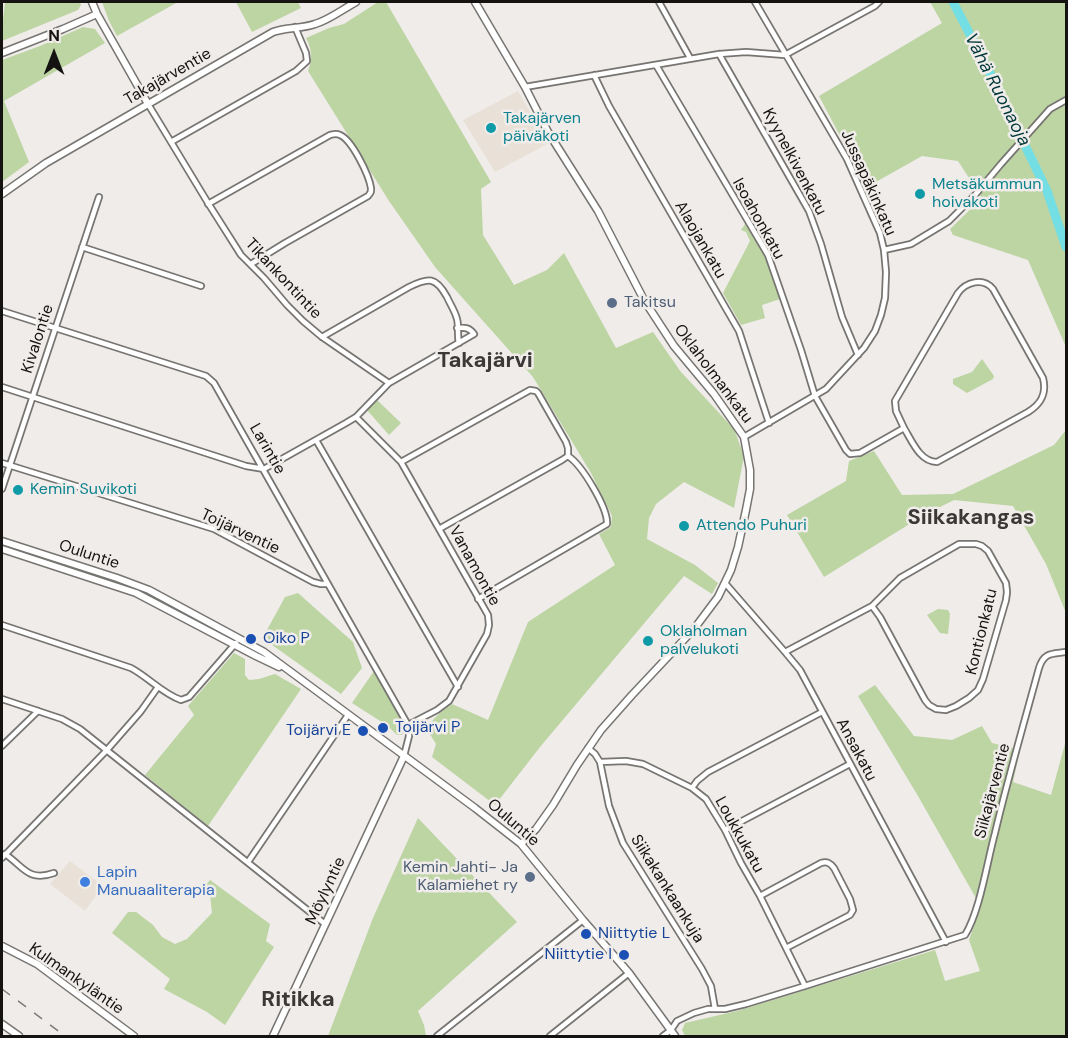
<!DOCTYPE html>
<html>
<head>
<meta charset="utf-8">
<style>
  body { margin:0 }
  #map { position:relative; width:1068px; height:1038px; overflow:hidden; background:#efece9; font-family:"DM Sans",sans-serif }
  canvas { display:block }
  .frame { position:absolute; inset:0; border:3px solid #141312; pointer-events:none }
  .north { position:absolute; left:24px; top:24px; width:60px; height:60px; -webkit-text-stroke:4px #efece9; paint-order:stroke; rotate:0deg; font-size:16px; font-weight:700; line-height:24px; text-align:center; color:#141312 }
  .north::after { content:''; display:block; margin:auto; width:21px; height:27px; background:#141312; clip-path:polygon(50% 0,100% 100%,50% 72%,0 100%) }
</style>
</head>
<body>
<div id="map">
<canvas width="1068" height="1038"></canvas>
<div class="frame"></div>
<div class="north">N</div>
</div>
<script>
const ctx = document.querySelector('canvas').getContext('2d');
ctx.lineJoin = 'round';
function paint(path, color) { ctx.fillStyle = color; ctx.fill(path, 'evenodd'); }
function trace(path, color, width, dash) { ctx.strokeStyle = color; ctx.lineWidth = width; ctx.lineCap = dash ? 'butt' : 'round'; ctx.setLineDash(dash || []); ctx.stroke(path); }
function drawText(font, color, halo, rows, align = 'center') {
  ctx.font = font + ' "DM Sans",sans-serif'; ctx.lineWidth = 5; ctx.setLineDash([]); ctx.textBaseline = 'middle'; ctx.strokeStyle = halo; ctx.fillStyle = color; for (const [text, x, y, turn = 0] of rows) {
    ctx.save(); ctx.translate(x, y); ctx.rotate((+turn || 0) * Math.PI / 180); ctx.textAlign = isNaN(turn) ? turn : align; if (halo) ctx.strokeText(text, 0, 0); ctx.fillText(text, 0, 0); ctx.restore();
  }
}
paint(new Path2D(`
  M518 91 549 143 495 172 463 120Z
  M70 861 103 886 85 911 50 884Z`), '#e9e1d8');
paint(new Path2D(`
  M5 2H80L81 5 78 10 2 41V29Z
  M102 2H178L117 36 109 21Z
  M236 2H298L301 8 252 32Z
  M378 2H386L491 182 481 189 483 235 514 285 547 270 564 253 616 348 653 332 681 372 734 429 744 456 734 508 684 482 656 504 649 518 647 539 695 565 718 583 712 594 684 576 540 747 495 805 432 757 436 744 428 731C431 718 441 712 452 704L488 720 528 622 615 565 599 534 611 527 612 516 591 473 533 377 435 267 389 201 308 71C313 58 312 50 306 38L329 28 344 24Z
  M930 2H1066V347L1028 260 953 235 950 229 982 198 958 161 922 156 867 187 819 96 942 23Z
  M83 27 95 29 105 43 4 101 29 162 2 182V60L40 46Z
  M745 224 758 242 768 260 780 299 762 305 765 318 741 325 723 293 750 241 746 232 741 230Z
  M982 359 994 376 993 379 967 393 953 384V379L972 372Z
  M377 400 401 423 389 435 367 410Z
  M1066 430V613L1046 564 1013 506 954 500 924 515 824 577 787 515 846 481 849 461 874 451 902 495 953 494 1054 445Z
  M298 593 353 642 362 668 341 694 268 642 267 630 285 597Z
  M938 609 948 610 950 614 948 634 940 633 927 615Z
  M234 653 245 659V675L249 680 259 679 275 674 301 689 208 826 145 775 194 715 188 706Z
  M374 671 403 723 404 732 402 735H397L388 726 352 703Z
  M875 685 914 736 952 740 982 726 992 743 1020 750 1013 782 1051 795 1066 740V1036H685L682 1030 685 1023 737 1011 935 950 945 981 980 971 969 940 981 907 918 796 858 696Z
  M418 818 517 922 418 1011 424 1025 426 1036H328L373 918Z
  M210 880 270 924 266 941 274 947 225 1025 207 1012 164 989 170 979 112 933 128 912H136L153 925 162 937 175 944 187 939 212 913 210 894 206 885Z`), '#bdd4a3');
trace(new Path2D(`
  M953 2 990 73 1047 191 1066 247`), '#73dee4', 9);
const street = new Path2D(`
  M659 2 690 58
  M719 54 809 211 821 244 842 317 858 355
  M656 65 768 255 801 350 815 396 846 450 850 454 860 453 904 428C912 441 920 462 937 462L1028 412C1041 404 1047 394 1043 378L993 289C983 277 966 282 958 293L895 401 896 411 904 428
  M594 75 609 106 739 331 769 423
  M525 87 719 54 746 52 785 55 875 6 879 2
  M148 104 208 203 241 255 264 278 287 305 303 321 322 337 389 383
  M171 142 296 71 307 61 306 53 295 27
  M208 204 330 135C334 134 336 133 340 135 352 140 369 175 371 188 371 193 371 192 368 196L285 243 251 264
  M82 247 201 286
  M884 250 911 244 949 221 975 195 1001 164 1050 109 1066 100
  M2 311 206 376 214 383 408 725 409 736 404 756
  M322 337 409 287C429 277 436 277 447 297 450 304 455 311 457 319 459 326 457 335 459 343
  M2 387 246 466 264 469 346 423 356 417 389 383 474 334C470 328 465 327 457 328
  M356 417 401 462 488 615 489 625 487 634 449 701 437 710 408 725
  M744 437 826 389 864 348 875 331 881 315 885 298 886 272 884 250 880 233 847 159 755 2
  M316 440 458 687
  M401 462 530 390 536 391 538 393 566 442 568 448V456
  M2 463 214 529 313 582 321 584H328
  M2 489 99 197
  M439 529 562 460 568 456
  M725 583 785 652 800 670 946 942
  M478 599 607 524C608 508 582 465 568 456
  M2 625 131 668C148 677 163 694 181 700L189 697 236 643
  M785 652 872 606 900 578 959 544H976L982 546 988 551 1006 583 1007 592 1006 600 983 679 978 690 969 698 956 706 946 710 936 709 929 705 925 700 880 617 872 606
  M2 699 62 719 80 729 325 924
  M2 746 38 711
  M588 748 595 754 600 762 609 806 623 843 702 969 711 986 715 1009
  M600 762 626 761 643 764 692 788 706 799 725 830 741 863 760 896 805 986
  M692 788 697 781 708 772 822 712
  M725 830 850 764
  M5 854C24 867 28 882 54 873
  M2 858 106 751 141 711 158 687
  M248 862 348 715
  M760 896 821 863C827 861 830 863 834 868L850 899 853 910 850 915 786 948
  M437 1036 583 920
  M550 1036 629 973
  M663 1036 671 1030 677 1021 694 1013 708 1009H725L746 1004 805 986 965 935C980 911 987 862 995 833 1008 778 1024 723 1039 668 1044 652 1052 654 1066 652`);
const secondary = new Path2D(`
  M92 2 97 14 148 104
  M475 2 525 87 548 132 598 211 644 300 674 346 714 394 744 437 750 470V489L746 510 738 547 731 570 718 597 694 629 632 695 601 730 577 765 553 805 536 829 521 844
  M2 53 63 29 97 14
  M2 194 46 163 273 32C287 27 301 29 315 24 329 20 343 9 356 2
  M2 541 117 578 149 590 264 652 475 808 521 844 583 920 629 973 675 1036
  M2 549 136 593 256 656 279 667
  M2 946 37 964 134 1036
  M2 1024 19 1036
  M273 1036 404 756`);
trace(street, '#777572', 8);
trace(secondary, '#777572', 9);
trace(street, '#fff', 4.5);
trace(secondary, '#fff', 6);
trace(new Path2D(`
  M2 989 65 1036`), '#7d7c7a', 1.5, [10, 10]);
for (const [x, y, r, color] of [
  [491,128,6,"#0f9aa8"],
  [920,194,6,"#0f9aa8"],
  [612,303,6,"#5c6f8a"],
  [18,490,6,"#0f9aa8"],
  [684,526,6,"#0f9aa8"],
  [251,639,6,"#1a4fb4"],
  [648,641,6,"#0f9aa8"],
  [383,728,6,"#1a4fb4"],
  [363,731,6,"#1a4fb4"],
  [530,877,6,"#5c6f8a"],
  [85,882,6,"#3f7fe0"],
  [586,934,6,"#1a4fb4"],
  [624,955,6,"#1a4fb4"]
]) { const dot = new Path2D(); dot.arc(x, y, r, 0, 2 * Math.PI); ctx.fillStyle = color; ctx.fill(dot); trace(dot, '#efece9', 2); }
drawText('16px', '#141312', '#efece9', [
  ["Takajärventie",168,77,-30],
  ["Kyynelkivenkatu",794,162,62],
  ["Jussapäkinkatu",868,183,66],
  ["Isoahonkatu",758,219,61],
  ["Alaojankatu",700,240,60],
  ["Tikankontintie",283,279,47],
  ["Kivalontie",38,339,-72],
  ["Oklaholmankatu",713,374,53],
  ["Larintie",267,449,60],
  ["Toijärventie",240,532,25],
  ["Ouluntie",89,555,18],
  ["Vanamontie",474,566,61],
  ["Kontionkatu",982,632,-76],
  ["Ansakatu",856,750,62],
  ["Siikajärventie",993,791,-75],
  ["Ouluntie",513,823,41],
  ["Loukkukatu",739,835,61],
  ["Siikakankaankuja",667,889,58],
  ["Möylyntie",326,891,-65],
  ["Kulmankyläntie",76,979,35]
]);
drawText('16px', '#0d838f', '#efece9', [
  ["Takajärven",503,119],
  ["päiväkoti",503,137],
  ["Metsäkummun",932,185],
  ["hoivakoti",932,203],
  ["Kemin Suvikoti",30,490],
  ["Attendo Puhuri",696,526],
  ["Oklaholman",660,632],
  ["palvelukoti",660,650]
], 'left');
drawText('16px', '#4e5e75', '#efece9', [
  ["Takitsu",624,303],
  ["Kemin Jahti- Ja",518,868,"right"],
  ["Kalamiehet ry",518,886,"right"]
], 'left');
drawText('16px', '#164399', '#efece9', [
  ["Oiko P",263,639],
  ["Toijärvi P",395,728],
  ["Toijärvi E",351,731,"right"],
  ["Niittytie L",598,934],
  ["Niittytie I",612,955,"right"]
], 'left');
drawText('16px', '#366cbe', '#efece9', [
  ["Lapin",97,873],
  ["Manuaaliterapia",97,891]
], 'left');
drawText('italic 18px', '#01373a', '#efece9', [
  ["Vähä Ruonaoja",997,90,63]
]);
drawText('bold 22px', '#3b3937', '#efece9', [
  ["Takajärvi",485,361],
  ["Siikakangas",971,518],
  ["Ritikka",298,1000]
]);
</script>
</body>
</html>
